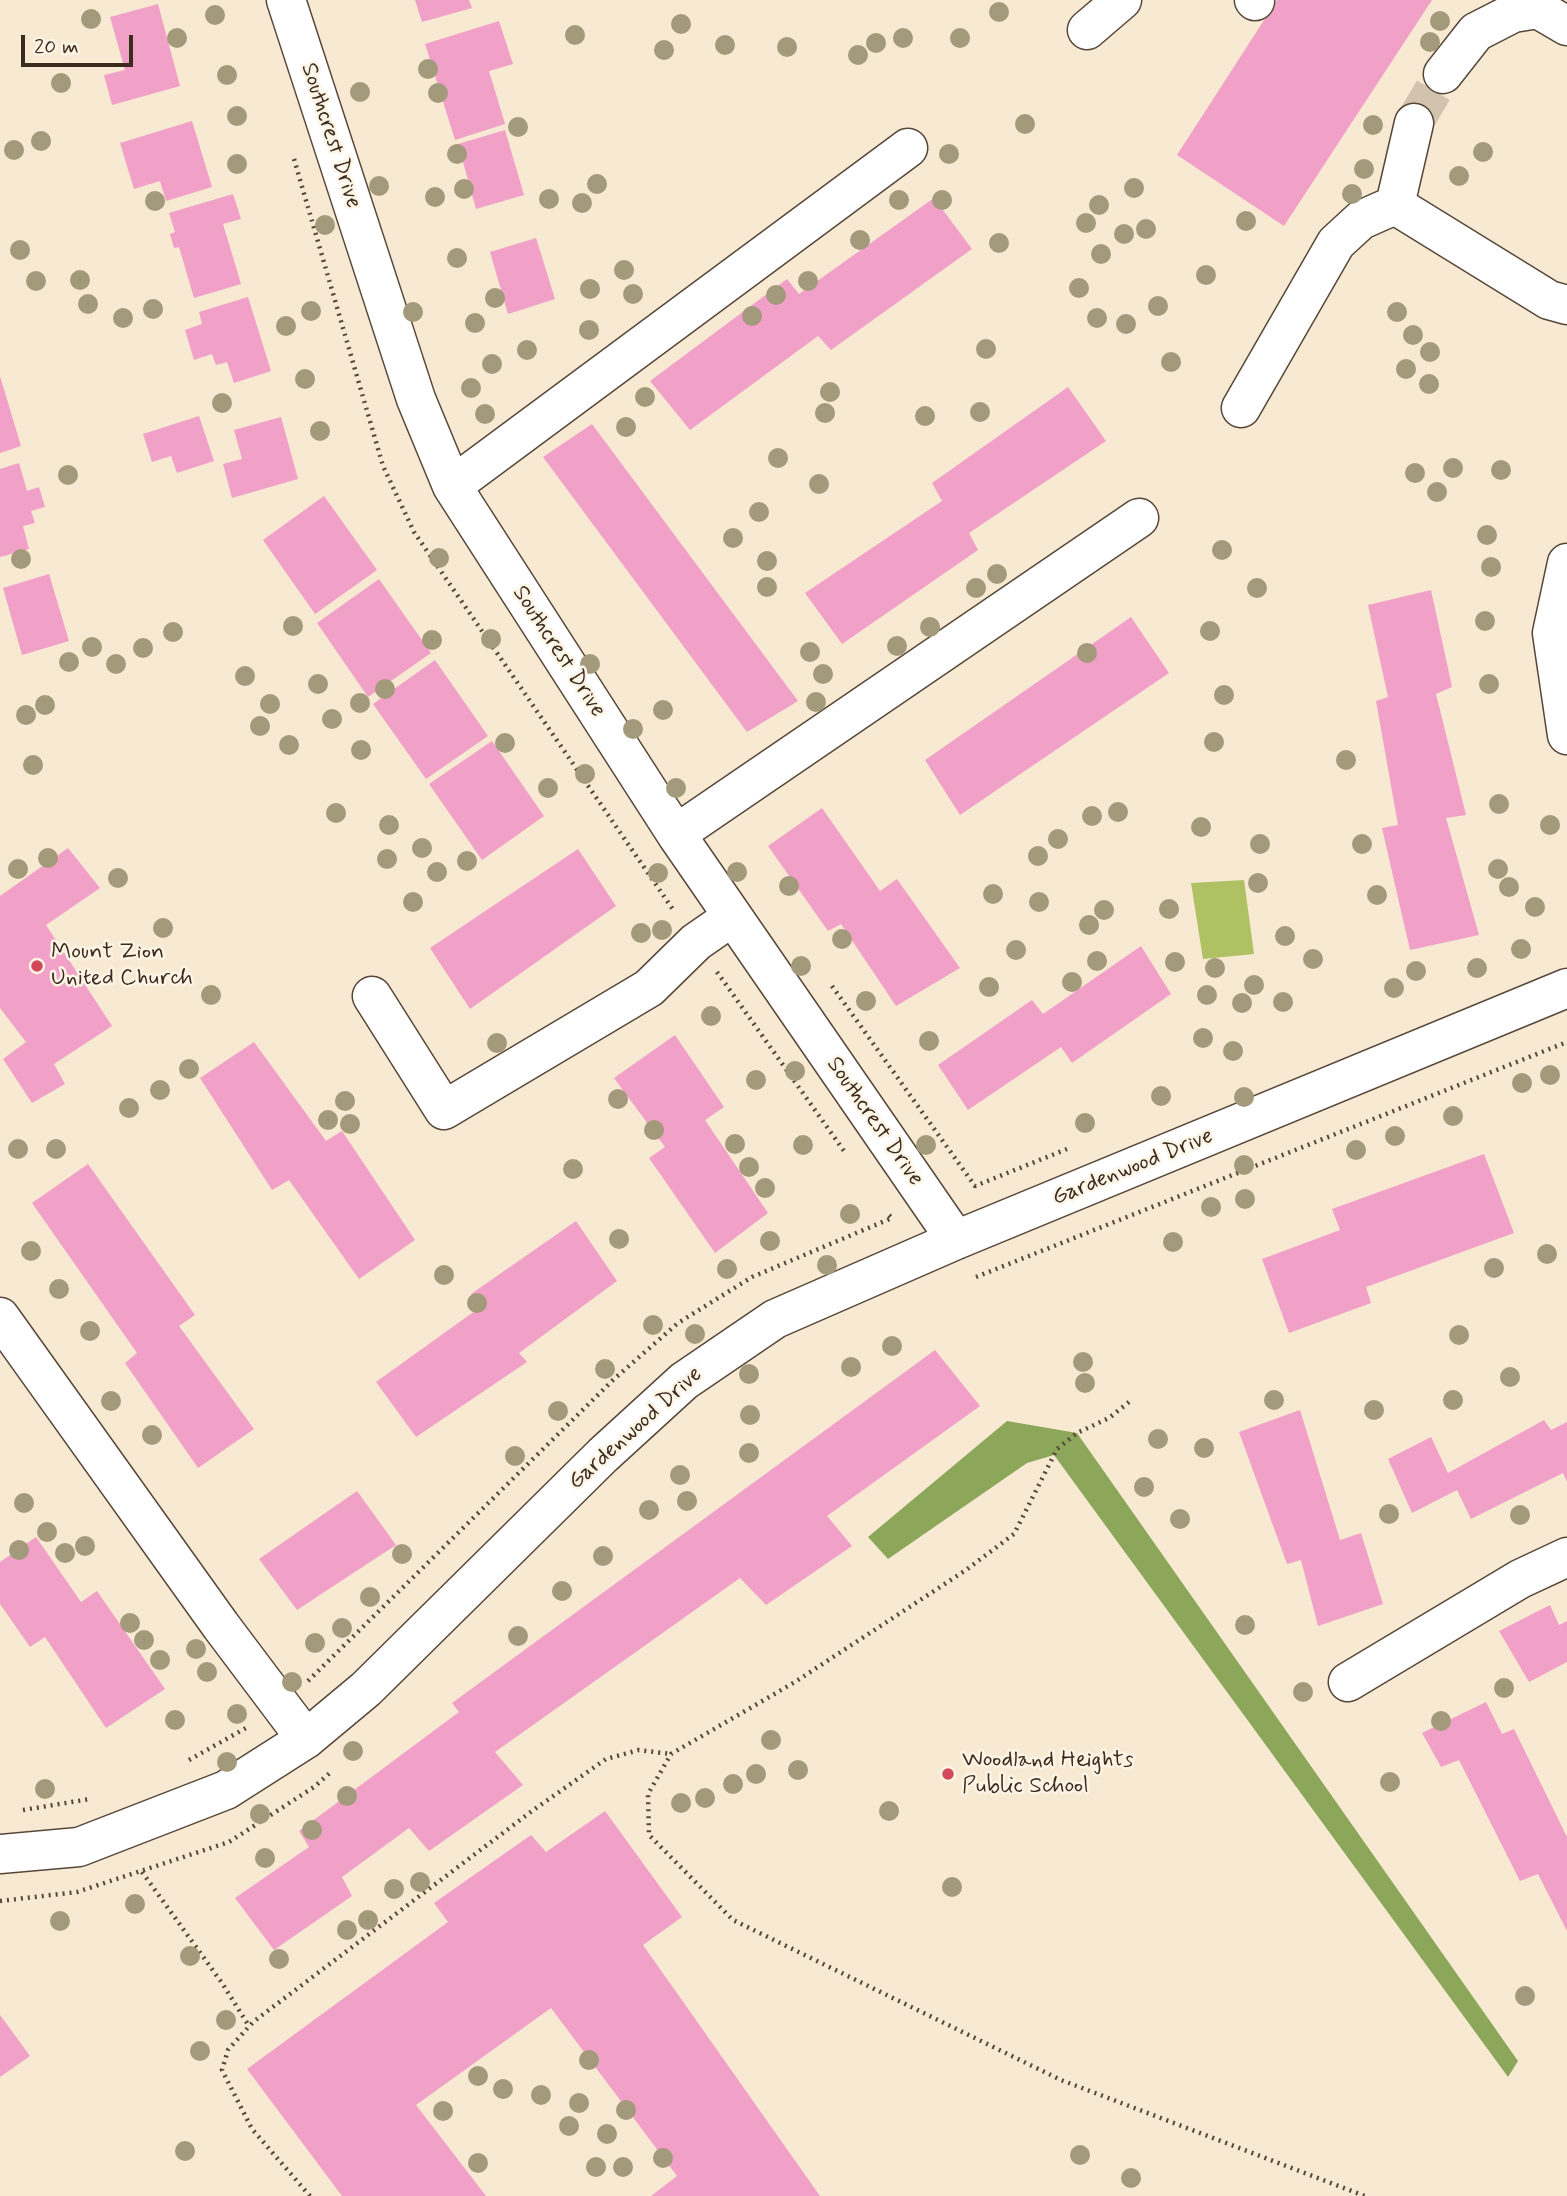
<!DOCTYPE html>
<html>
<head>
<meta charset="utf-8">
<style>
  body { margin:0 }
  #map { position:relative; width:1567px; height:2196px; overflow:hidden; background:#f8e9d3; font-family:Mynerve,sans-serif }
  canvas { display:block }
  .scale { position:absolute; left:21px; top:35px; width:112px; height:32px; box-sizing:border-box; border:4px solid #3b2a1e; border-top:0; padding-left:9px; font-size:21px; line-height:24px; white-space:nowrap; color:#3b2a1e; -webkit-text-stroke:5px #fcf5e5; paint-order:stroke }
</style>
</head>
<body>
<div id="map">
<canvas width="1567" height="2196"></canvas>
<div class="scale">20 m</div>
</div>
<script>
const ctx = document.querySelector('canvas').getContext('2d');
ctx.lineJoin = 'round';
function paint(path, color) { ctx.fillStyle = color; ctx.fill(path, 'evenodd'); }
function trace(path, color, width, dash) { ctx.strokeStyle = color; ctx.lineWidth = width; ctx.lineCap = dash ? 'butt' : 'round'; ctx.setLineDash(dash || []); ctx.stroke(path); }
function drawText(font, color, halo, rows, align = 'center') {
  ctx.font = font + ' Mynerve,sans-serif'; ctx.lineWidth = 5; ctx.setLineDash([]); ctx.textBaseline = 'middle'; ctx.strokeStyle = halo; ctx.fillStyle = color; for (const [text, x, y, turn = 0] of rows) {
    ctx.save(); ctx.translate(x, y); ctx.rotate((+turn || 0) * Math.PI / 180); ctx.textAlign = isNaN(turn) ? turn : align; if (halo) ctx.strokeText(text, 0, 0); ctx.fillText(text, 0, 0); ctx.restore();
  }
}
paint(new Path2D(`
  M1244 880 1254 954 1203 959 1191 883Z`), '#b0c164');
paint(new Path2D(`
  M1007 1421 1077 1433 1518 2061 1508 2077 1054 1455 1027 1463 888 1559 868 1537Z`), '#8ca75a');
paint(new Path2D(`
  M415 0H469L472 8 422 22Z
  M1277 0H1432L1284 226 1177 155Z
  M158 4 180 86 112 105 104 75 125 70 110 17Z
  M499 21 513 64 489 71 505 124 455 140 425 44Z
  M192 121 212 187 166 201 160 181 134 189 120 143Z
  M505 130 524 195 476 209 458 144Z
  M233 194 241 219 223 224 241 284 194 298 179 247 174 248 170 234 175 232 169 213Z
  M934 198 972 249 831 350 818 336 690 430 650 381 787 279 799 294Z
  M536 238 555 299 508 314 490 252Z
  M248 297 271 371 234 383 227 362 216 365 212 354 194 360 185 330 202 324 199 312Z
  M0 376 21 446 0 453Z
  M1068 387 1106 441 969 533 978 550 842 644 805 593 942 501 932 483Z
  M199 416 214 461 177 473 171 456 152 462 143 434Z
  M281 417 298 479 232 498 223 464 242 459 234 430Z
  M592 424 798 701 747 732 543 457Z
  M19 463 27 491 39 487 45 507 31 511 35 523 23 526 29 549 0 557V469Z
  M324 496 377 570 315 614 263 540Z
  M49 574 69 641 22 655 3 588Z
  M379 579 431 653 368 697 317 623Z
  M1431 590 1452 687 1436 694 1466 815 1446 818 1479 935 1410 950 1382 828 1398 825 1376 701 1388 697 1368 605Z
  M1131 617 1169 673 960 815 925 760Z
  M435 660 488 736 426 779 373 704Z
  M492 741 544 816 482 860 429 784Z
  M822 808 880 891 897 879 960 968 896 1006 841 924 828 931 768 846Z
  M68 848 100 888 46 925 112 1026 54 1064 65 1084 32 1103 3 1059 26 1042 0 1008V896Z
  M578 849 616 906 470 1009 430 948Z
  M1141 946 1171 994 1072 1063 1061 1047 968 1110 938 1065 1032 1000 1043 1014Z
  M675 1035 724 1107 705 1120 768 1213 715 1253 649 1158 665 1147 614 1078Z
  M254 1042 326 1141 342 1131 415 1240 359 1279 289 1180 272 1190 200 1078Z
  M1484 1154 1514 1233 1366 1287 1371 1303 1289 1333 1262 1259 1340 1230 1332 1209Z
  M88 1164 195 1315 179 1326 254 1429 198 1468 125 1363 137 1353 32 1203Z
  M576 1221 617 1281 519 1353 527 1362 416 1437 376 1382 479 1308 471 1294Z
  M935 1350 980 1406 827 1516 852 1546 766 1605 740 1578 495 1752 523 1785 429 1851 409 1828 342 1877 352 1896 274 1950 235 1898 309 1847 299 1831 459 1712 452 1703Z
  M1300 1410 1340 1540 1361 1533 1383 1604 1318 1626 1301 1560 1287 1564 1239 1432Z
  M1544 1420 1551 1430 1567 1422V1482L1563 1473 1471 1519 1457 1490 1412 1513 1388 1459 1431 1437 1448 1473Z
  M357 1491 396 1545 297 1610 259 1559Z
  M36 1537 81 1602 97 1591 165 1689 106 1728 45 1637 30 1647 0 1604V1562Z
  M1550 1605 1559 1625 1567 1621V1662L1529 1682 1499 1631Z
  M1486 1702 1502 1734 1514 1729 1567 1837V1931L1538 1874 1520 1881 1459 1760 1441 1767 1422 1733Z
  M605 1811 682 1917 643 1945 820 2196H651L677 2176 551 2008 416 2105 486 2196H342L247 2069 448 1922 434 1903 531 1835 546 1852Z
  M0 2015 30 2056 0 2077Z`), '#f1a1c8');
trace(new Path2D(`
  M1414 123 1443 74`), '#d2c3af', 38, [38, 19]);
const minor = new Path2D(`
  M286 0 416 399 452 486 676 834 956 1240
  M1254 0 1255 1
  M1087 30 1122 0
  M1443 74 1476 32 1513 13 1538 9 1567 26
  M1414 123 1395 205 1549 300 1567 305
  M1241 408 1336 243 1361 220 1395 205
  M452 486 908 148
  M1567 563 1552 633 1567 735
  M676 834 1139 518
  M372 996 444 1110 649 988 696 942 732 917
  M0 1317 221 1626 306 1739
  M1348 1682 1520 1579 1567 1557
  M0 1854 79 1847 226 1790 306 1739 366 1689 603 1455 684 1381 775 1319 956 1240 1567 988`);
trace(minor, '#574739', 41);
trace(new Path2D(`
  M294 159 383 466 414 532 674 911
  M717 972 844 1151
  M832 986 975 1186 1067 1149
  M976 1277 1567 1042
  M1129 1402 1109 1418 1077 1433 1057 1449 1014 1534 966 1570 795 1682 671 1754 648 1794 649 1835 733 1920 1061 2080 1365 2196
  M308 1681 613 1380 678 1323 752 1277 892 1218 889 1215
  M189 1760 246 1728
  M23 1810 90 1799
  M142 1872 222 1983 249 2026
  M0 1901 77 1892 229 1842 314 1787 332 1771
  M310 2196 252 2129 222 2070 228 2050 253 2022 532 1811 606 1759 639 1750 671 1754`), '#574739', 4.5, [2, 5]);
trace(minor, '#fff', 38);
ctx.fillStyle = '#a3997b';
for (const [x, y] of [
  [999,12],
  [215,15],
  [91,19],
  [1440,21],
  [681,24],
  [575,35],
  [177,38],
  [903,38],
  [960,38],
  [1430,42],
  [876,43],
  [725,45],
  [787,47],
  [664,50],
  [858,55],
  [428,69],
  [227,75],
  [61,83],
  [360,92],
  [438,93],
  [237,116],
  [1025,124],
  [1373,125],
  [518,127],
  [41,141],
  [14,150],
  [1483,152],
  [457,154],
  [949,154],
  [237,164],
  [1364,169],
  [1459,176],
  [597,184],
  [379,186],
  [1134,188],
  [464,189],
  [1352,194],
  [435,197],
  [549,199],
  [899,200],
  [942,200],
  [155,201],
  [582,203],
  [1099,205],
  [1246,221],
  [1086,223],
  [325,225],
  [1146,229],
  [1124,234],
  [860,240],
  [999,243],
  [20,250],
  [1101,254],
  [457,258],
  [624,270],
  [1206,275],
  [80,280],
  [36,281],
  [808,281],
  [1079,288],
  [590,289],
  [633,294],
  [776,295],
  [495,298],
  [88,304],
  [1158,306],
  [153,309],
  [311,311],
  [413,312],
  [1397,312],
  [752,316],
  [123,318],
  [1097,318],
  [475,323],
  [1126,324],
  [286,326],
  [589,330],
  [1413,335],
  [986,349],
  [527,350],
  [1430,352],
  [1171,362],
  [492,364],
  [1406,369],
  [305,379],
  [1429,384],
  [471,388],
  [830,392],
  [645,397],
  [222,403],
  [980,412],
  [825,413],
  [485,414],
  [925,416],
  [626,427],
  [320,431],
  [778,458],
  [1453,468],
  [1501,470],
  [1415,473],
  [68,475],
  [819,484],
  [1437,492],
  [759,512],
  [1487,535],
  [733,538],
  [1222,550],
  [439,558],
  [21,559],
  [767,561],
  [1491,567],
  [997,574],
  [767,587],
  [976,588],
  [1257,588],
  [1485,621],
  [293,626],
  [930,627],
  [1210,631],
  [173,632],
  [491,639],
  [432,640],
  [897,646],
  [92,647],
  [143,648],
  [810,652],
  [1087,653],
  [69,662],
  [116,664],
  [590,664],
  [823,674],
  [245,676],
  [318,684],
  [1489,684],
  [385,689],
  [1224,695],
  [816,702],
  [360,703],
  [270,704],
  [45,705],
  [663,710],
  [26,715],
  [332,719],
  [260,726],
  [633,729],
  [1214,742],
  [505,743],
  [289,745],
  [361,750],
  [1346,760],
  [33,765],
  [585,774],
  [548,788],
  [676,788],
  [1499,804],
  [1118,812],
  [336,813],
  [1092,816],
  [389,825],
  [1550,825],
  [1201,827],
  [1058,839],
  [1260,844],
  [1362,844],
  [422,848],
  [1038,856],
  [48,858],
  [387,859],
  [467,861],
  [18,869],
  [1498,869],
  [437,872],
  [737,872],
  [658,873],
  [118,878],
  [1258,883],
  [789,886],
  [1509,887],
  [993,894],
  [1377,895],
  [413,902],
  [1039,902],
  [1535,907],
  [1169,909],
  [1104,910],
  [1089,925],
  [163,928],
  [662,930],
  [641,933],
  [1285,936],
  [842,939],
  [1521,949],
  [1016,950],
  [1313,959],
  [1097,961],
  [1175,962],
  [801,966],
  [1215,968],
  [1477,968],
  [1416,971],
  [1072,982],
  [1254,985],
  [989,987],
  [1394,988],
  [211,995],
  [1207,995],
  [866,1001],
  [1283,1002],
  [1242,1003],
  [711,1016],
  [1203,1038],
  [929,1041],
  [497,1043],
  [1233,1051],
  [189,1069],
  [795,1071],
  [1550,1075],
  [756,1080],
  [1522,1083],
  [160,1090],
  [1161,1096],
  [1244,1097],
  [618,1099],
  [345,1101],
  [129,1108],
  [1453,1116],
  [328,1120],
  [1085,1123],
  [350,1124],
  [654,1130],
  [1395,1136],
  [735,1144],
  [803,1145],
  [926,1145],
  [18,1149],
  [56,1149],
  [1356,1150],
  [1244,1165],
  [749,1167],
  [573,1169],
  [765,1188],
  [1245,1199],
  [1211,1207],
  [850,1214],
  [619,1239],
  [770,1241],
  [1173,1242],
  [31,1251],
  [1547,1254],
  [827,1265],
  [1494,1268],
  [727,1269],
  [444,1275],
  [59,1289],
  [477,1303],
  [653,1325],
  [90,1331],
  [695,1334],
  [1459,1335],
  [892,1346],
  [1083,1362],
  [851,1367],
  [605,1369],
  [749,1374],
  [1510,1377],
  [1085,1383],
  [1274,1400],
  [1453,1400],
  [111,1401],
  [1374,1410],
  [558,1411],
  [750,1415],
  [152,1435],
  [1158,1439],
  [1204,1448],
  [749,1453],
  [515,1456],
  [680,1475],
  [1144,1487],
  [687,1501],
  [24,1503],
  [649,1510],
  [1389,1514],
  [1520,1515],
  [1180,1519],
  [47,1532],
  [85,1546],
  [19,1550],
  [65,1553],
  [402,1554],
  [603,1556],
  [562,1591],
  [370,1597],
  [130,1623],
  [1245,1625],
  [342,1628],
  [518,1636],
  [144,1640],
  [315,1643],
  [196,1649],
  [160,1660],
  [207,1672],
  [292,1682],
  [1504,1688],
  [1303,1692],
  [237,1714],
  [175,1720],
  [1441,1721],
  [771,1740],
  [353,1751],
  [227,1762],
  [798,1770],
  [756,1774],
  [1390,1782],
  [733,1784],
  [45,1789],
  [347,1796],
  [705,1798],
  [681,1803],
  [889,1811],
  [260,1814],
  [312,1830],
  [265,1858],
  [420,1882],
  [952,1887],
  [394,1889],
  [135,1904],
  [368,1920],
  [60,1921],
  [347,1930],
  [190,1956],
  [279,1959],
  [1525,1996],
  [226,2020],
  [200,2051],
  [589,2060],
  [478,2076],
  [503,2089],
  [541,2095],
  [579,2103],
  [626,2110],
  [443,2111],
  [569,2126],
  [607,2134],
  [185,2151],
  [1080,2155],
  [663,2158],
  [478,2163],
  [596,2167],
  [623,2167],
  [1131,2178]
]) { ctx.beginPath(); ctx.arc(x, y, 10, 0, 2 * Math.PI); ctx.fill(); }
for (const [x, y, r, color] of [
  [37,966,7,"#d1495b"],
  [948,1774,7,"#d1495b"]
]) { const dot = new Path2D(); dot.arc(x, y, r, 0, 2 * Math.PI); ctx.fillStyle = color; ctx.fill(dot); trace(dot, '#fcf5e5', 2.5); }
drawText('23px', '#3b2a1e', '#fcf5e5', [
  ["Southcrest Drive",330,136,72],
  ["Southcrest Drive",558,652,57],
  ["Southcrest Drive",874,1122,55],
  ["Gardenwood Drive",1133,1168,-22],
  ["Gardenwood Drive",636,1429,-42]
]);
drawText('23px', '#3b2a1e', '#fcf5e5', [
  ["Mount Zion",51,953],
  ["United Church",51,979],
  ["Woodland Heights",962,1761],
  ["Public School",962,1787]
], 'left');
</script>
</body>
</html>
